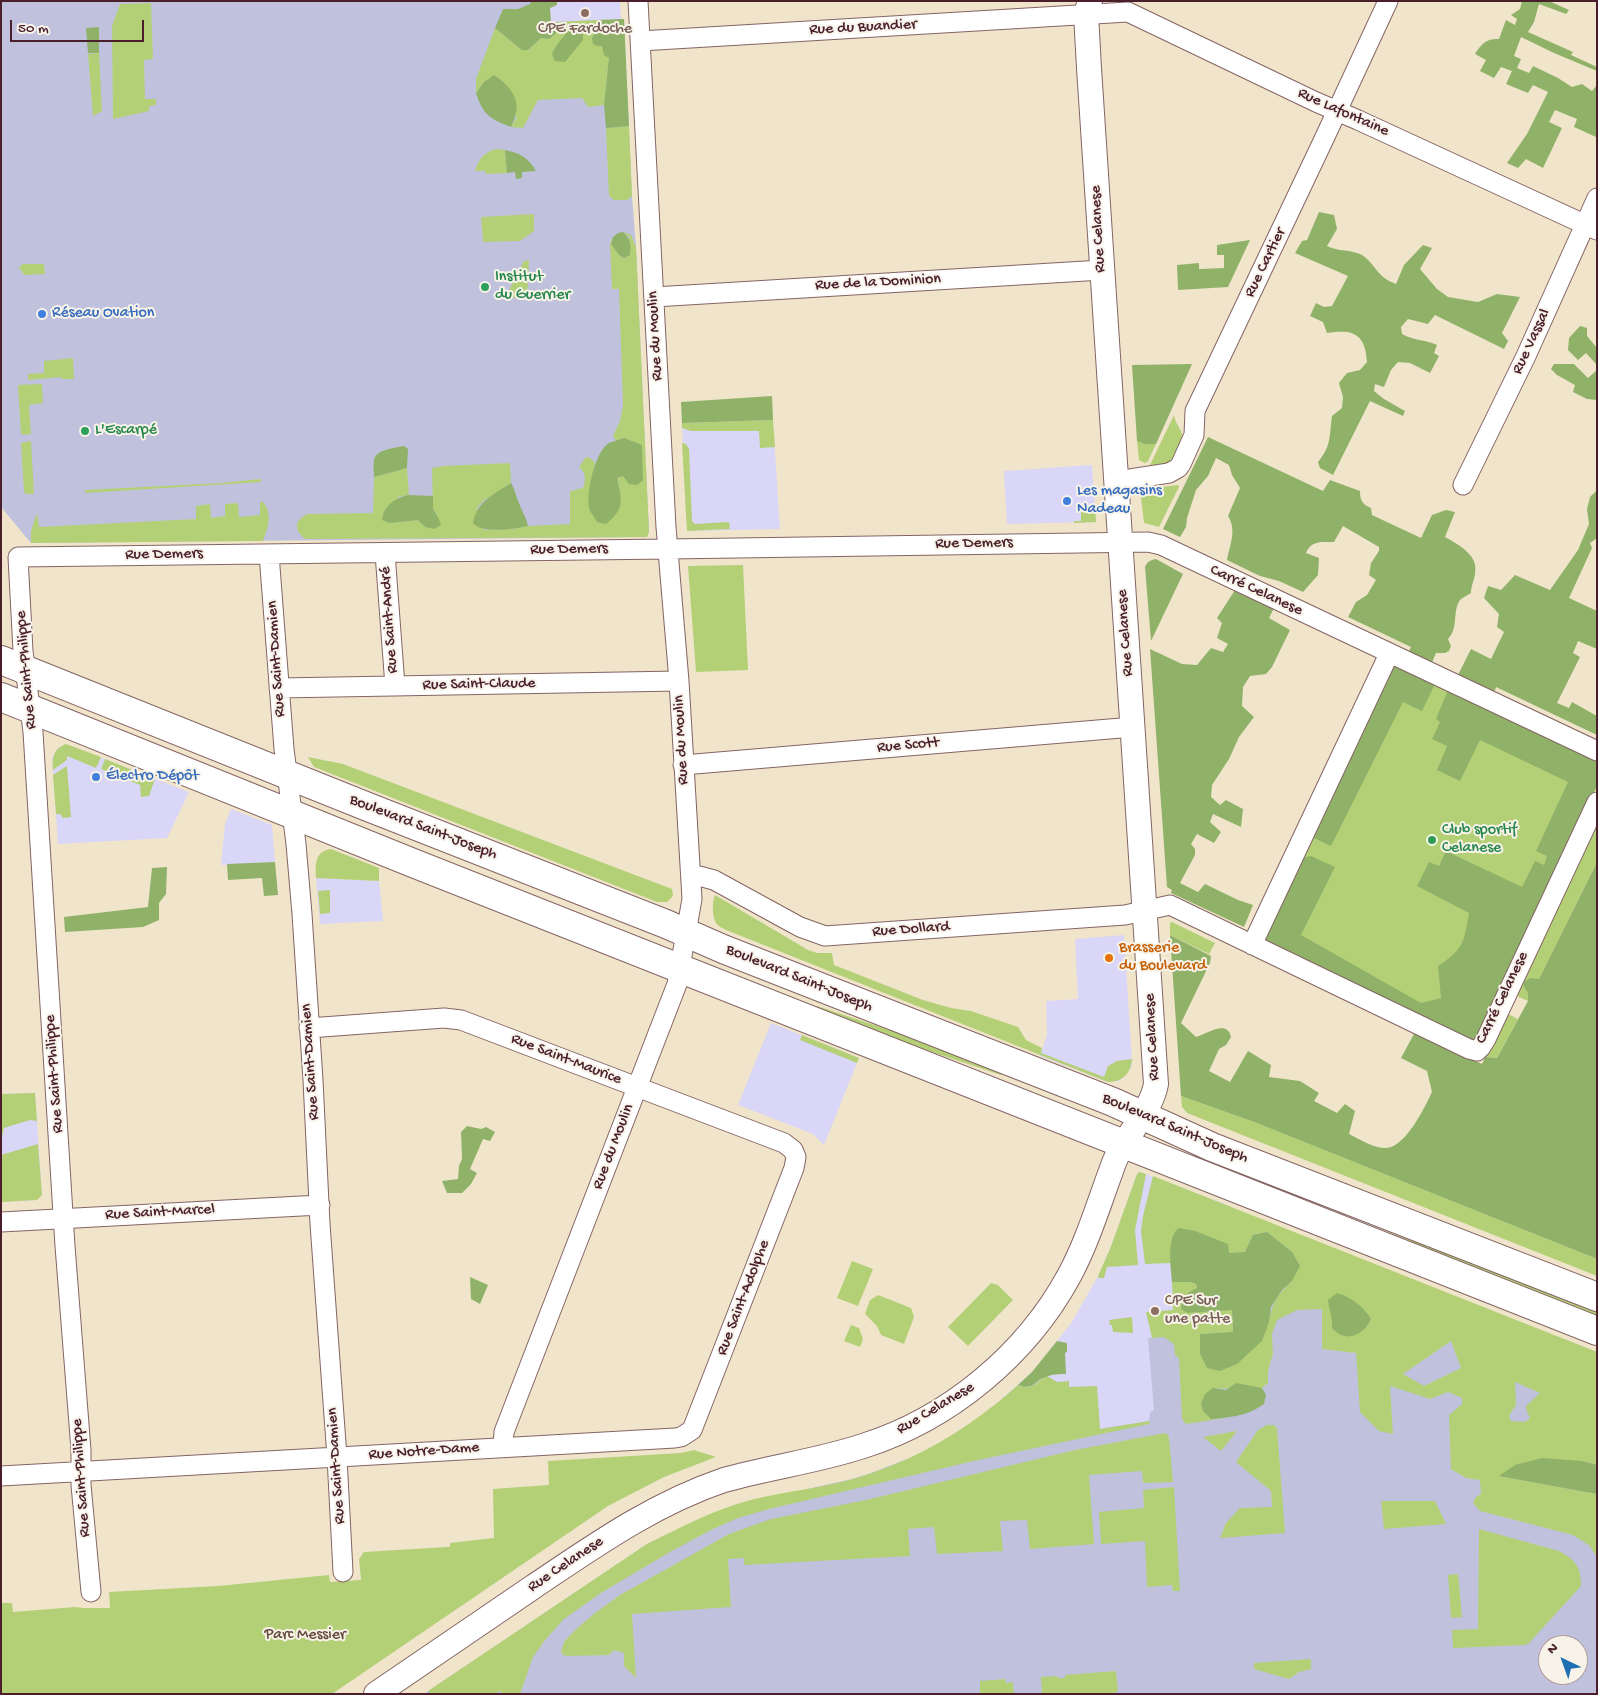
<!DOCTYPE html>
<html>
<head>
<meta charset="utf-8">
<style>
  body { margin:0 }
  #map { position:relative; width:1598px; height:1695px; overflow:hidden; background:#f0e5cb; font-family:"Gochi Hand",sans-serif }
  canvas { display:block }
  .frame { position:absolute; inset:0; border:2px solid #4a1f2b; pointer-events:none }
  .north { position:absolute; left:1538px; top:1635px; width:50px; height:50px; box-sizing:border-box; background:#f7f3e8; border:1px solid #b29e9c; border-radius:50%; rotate:318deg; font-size:14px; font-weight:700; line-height:20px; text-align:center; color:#4a1f2b }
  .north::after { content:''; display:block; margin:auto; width:18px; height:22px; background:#1f6fb2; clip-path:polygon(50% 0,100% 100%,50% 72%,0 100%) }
  .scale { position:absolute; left:10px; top:20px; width:134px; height:22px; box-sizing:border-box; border:2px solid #4a1f2b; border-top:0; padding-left:6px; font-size:15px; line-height:18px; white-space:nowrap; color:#4a1f2b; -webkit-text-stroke:4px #f7f3e8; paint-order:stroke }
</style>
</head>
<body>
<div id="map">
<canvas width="1598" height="1695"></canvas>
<div class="frame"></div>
<div class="north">N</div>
<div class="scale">50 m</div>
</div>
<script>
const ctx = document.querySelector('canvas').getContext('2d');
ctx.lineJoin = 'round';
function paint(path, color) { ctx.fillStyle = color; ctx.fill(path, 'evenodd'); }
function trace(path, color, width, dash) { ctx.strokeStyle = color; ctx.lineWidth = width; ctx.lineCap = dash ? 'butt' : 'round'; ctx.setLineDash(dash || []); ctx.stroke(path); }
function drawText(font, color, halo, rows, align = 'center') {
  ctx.font = font + ' "Gochi Hand",sans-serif'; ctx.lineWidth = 4; ctx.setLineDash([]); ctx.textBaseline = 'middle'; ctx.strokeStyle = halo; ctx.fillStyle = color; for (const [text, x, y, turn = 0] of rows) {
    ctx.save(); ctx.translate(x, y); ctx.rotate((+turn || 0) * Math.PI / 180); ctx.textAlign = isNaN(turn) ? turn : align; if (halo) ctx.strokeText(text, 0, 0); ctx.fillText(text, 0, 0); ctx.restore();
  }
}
paint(new Path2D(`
  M549 1H620L621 19 551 22Z
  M773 420 780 529 687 531 682 423Z
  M1092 465 1096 522 1007 524 1004 471Z
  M66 744 189 792 167 838 58 844 52 758 57 749Z
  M231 809 272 825 275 862 221 865 225 824Z
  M316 878 379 881 383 921 320 924Z
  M1124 935 1132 1062 1131 1068 1123 1078 1119 1081 1108 1082 1040 1056 1047 1034 1046 1001 1078 999 1075 939Z
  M771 1023 859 1058 824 1145 813 1134 738 1105Z
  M35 1093 42 1195 37 1200 1 1202V1094Z
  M1140 1172 1225 1204 1154 1411 1150 1412V1421L1099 1429 985 1414 1032 1372 1072 1322 1098 1276 1110 1249 1137 1174Z`), '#dad6f7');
paint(new Path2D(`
  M1 1H549L551 22 624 19 632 196 636 247 649 532 647 537 31 543 1 507Z
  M1226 1209 1597 1352V1694H424L647 1544 707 1516 735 1505 852 1479 871 1473 920 1454 946 1440 985 1414 1099 1429 1149 1421 1150 1412 1154 1410 1148 1338 1233 1331ZM1548 1645H1578V1675H1548Z`), '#c0c2dd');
paint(new Path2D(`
  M151 3 153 59 144 60 145 99H156V105L149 106V111L113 119 112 26 120 4Z
  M597 20V30L592 38 602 46 609 58 604 105 588 107 582 98 538 100 523 128 511 127 517 117 484 82 476 93V79L495 28 522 50H528L541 38 549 39 559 31 558 22Z
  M99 53 102 111 93 116 88 54Z
  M629 126 632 196 627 200H614L609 196 606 128Z
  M496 149 505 150 507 173 486 174 485 171H475C479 159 483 153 496 149Z
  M534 214V231L520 241 483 242 481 217Z
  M623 232 631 235 636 247 649 532 647 537 305 539C295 530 293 522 307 514L373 513 374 477 407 468 409 495 398 497 390 523 418 520 425 527 438 517 433 509 432 468 443 466 510 463 511 483 483 501 477 508 484 530 511 529 528 526 570 524V491L583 488C586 479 586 473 579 467L586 457H588L595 462 591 487 620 490 617 478 623 476 624 438 616 441 613 436 620 421 623 405 619 289H612L610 244 613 237 612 244 619 255 624 258 630 255 629 237Z
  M529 260 527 297 505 298 524 261Z
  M23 264H44L45 274 24 275 19 267Z
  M73 358 74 379H62L61 377 28 380V374L44 373V361Z
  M42 384 43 403 29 405 31 434 23 435 21 433 18 385Z
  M1174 415C1175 423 1180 427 1182 434 1186 444 1176 457 1169 464L1149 467Z
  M773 420 775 447 760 448 759 431H691L682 428V423Z
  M31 441 34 494H26L24 492 21 443Z
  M1137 441 1144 444H1156L1148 461 1145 463 1139 460Z
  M682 443 686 444 689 449 692 521 695 524 729 522 730 529 687 531Z
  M261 479V482L85 493V490L221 483Z
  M1178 485 1179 487 1159 527 1144 523 1141 498 1146 489Z
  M260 502H263C273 514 268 528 263 541L31 543V531L37 513 39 527 196 519V506L210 504 211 518 225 516V504L238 503 239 517 260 515Z
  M1095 505 1096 522 1074 523V521H1081V507Z
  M743 565 748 670 696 672 688 566Z
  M1394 667H1398L1597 760V786L1476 1038 1472 1040 1266 936Z
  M66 744 101 757 96 768 67 756V760L53 770C52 758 53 749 66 744Z
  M308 757 343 764 672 889 673 896 667 902H657L314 767Z
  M105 759 155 779 149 796 141 797 140 785 101 769Z
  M67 766 71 817 63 818 60 814H56L53 775Z
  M1597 823V862L1539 979 1524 987 1528 993V1001L1519 997 1516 993Z
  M331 849 379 868V881L316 878C315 864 315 851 331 849Z
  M330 890V913L320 914 318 891Z
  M715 895 808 950 817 953H832L834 965 923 1000 951 1008 971 1011 1018 1027 1026 1040 1042 1048 1041 1053 1104 1077 1108 1066 1117 1061 1132 1059C1131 1073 1123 1082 1108 1082L726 930C723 928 719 927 716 923 712 917 712 901 715 895Z
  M1172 922 1215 943 1209 954 1170 935V923Z
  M817 1006 950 1050 1002 1071 1001 1075 920 1048 816 1009Z
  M1508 1014 1518 1019 1497 1058 1485 1057 1506 1015Z
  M802 1035 859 1058 857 1063 800 1040Z
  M35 1093 37 1121 30 1120 4 1128 1 1142V1094Z
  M1181 1096 1254 1122 1597 1259V1276L1187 1113 1182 1107Z
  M38 1144 42 1195 37 1200 1 1202V1155Z
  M1140 1172 1146 1174 1135 1230 1138 1265 1107 1267 1104 1278H1099L1098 1276 1110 1249 1137 1174Z
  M1153 1176 1597 1352V1465L1582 1461 1499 1476 1597 1494V1557L1589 1545 1573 1535 1480 1511 1473 1503 1476 1497 1481 1494 1480 1480 1466 1478 1451 1469 1449 1415 1462 1404V1398L1448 1392 1430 1399 1390 1386 1393 1434 1379 1431 1360 1412 1356 1353 1322 1349V1309L1297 1310 1277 1320 1272 1334 1273 1354 1268 1371V1383L1262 1388C1245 1386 1230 1390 1213 1388L1201 1404 1203 1411 1212 1419 1231 1417 1186 1424 1182 1419 1179 1358 1175 1355 1174 1344 1164 1337 1152 1338 1146 1312 1173 1310 1172 1282H1190L1196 1284 1197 1288 1188 1313 1232 1309 1233 1332 1200 1334V1354L1269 1322C1272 1303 1278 1294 1292 1281V1252L1267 1232 1253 1235 1245 1252 1229 1253 1228 1244 1172 1238 1171 1263 1145 1264 1141 1231 1143 1216ZM1451 1341 1461 1368 1424 1386 1403 1374ZM1515 1382 1540 1393 1526 1406 1527 1412 1530 1418 1525 1422 1511 1421 1509 1416 1516 1405Z
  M1383 1231 1473 1261 1597 1307V1320L1381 1234Z
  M852 1261 873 1269 858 1306 837 1298Z
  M991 1283 998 1285 1013 1300 968 1346 948 1327Z
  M878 1295 911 1308 914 1317 904 1344 881 1335 877 1326 865 1314 870 1300Z
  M1132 1317 1133 1333 1113 1332 1112 1325H1110L1109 1320Z
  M851 1325 859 1328 863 1339 860 1347 844 1341Z
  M1047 1376 1057 1382 1069 1381V1387L1097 1386 1100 1429 1150 1421 1149 1424 978 1460 769 1509 738 1518 711 1530 670 1552 601 1593 564 1619 545 1640 533 1657 520 1694H504L499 1691 496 1694H431L428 1691 647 1544C675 1530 704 1515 734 1505 773 1492 814 1490 853 1479 916 1461 970 1428 1018 1385 1033 1391 1035 1382 1047 1376Z
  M1267 1425H1274L1277 1428 1285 1533 1220 1538 1226 1523 1240 1508 1272 1507 1271 1491 1236 1462 1258 1430Z
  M1237 1431 1221 1451 1203 1437Z
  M1165 1433 1168 1435 1169 1438 1173 1482 1143 1483 1142 1471 1089 1475 1094 1544 1030 1549 1027 1520 1000 1521 1003 1551 937 1554 934 1527 908 1529 910 1556 744 1565V1558L728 1559 731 1607 632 1614 636 1678 624 1666V1653L614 1650 609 1655 567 1656 563 1655 561 1651 564 1642 575 1630 595 1613 620 1595 729 1534 771 1519 866 1500 1075 1450Z
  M694 1450 716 1457 664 1477 608 1506 332 1694H1V1603H12L13 1612 75 1607 83 1608H110L109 1592 218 1586 329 1575 330 1582 361 1580 359 1559 364 1552 447 1547H450V1543L494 1538 493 1489 549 1485 548 1461 681 1453Z
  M1174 1487 1180 1591H1173L1172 1585 1147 1587 1145 1541 1101 1544 1099 1512 1144 1508 1143 1490Z
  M1381 1501H1435L1446 1524 1384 1529Z
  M1479 1529 1559 1551C1576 1560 1581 1567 1581 1586L1529 1643 1525 1645 1453 1648 1452 1630 1478 1629Z
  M1458 1574 1462 1617 1451 1618 1448 1575Z
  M1311 1659V1669L1299 1672 1289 1679 1254 1669V1663Z
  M1116 1671 1118 1691 1112 1694H1042L1041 1677 1057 1676 1058 1678H1065V1675Z
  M1005 1679 1006 1683 1013 1682 1014 1694H980V1681Z`), '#b4d077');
paint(new Path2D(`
  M531 1H557V5L550 8 551 22H558L559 31 549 39 541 38 528 50H522L495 28 503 9H518L530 4Z
  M1522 1H1549L1569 10 1566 14 1539 4 1534 22 1528 32 1573 52 1571 55 1597 67V71L1554 53 1521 37 1514 56 1521 59 1517 68 1529 73 1533 66 1558 78 1572 87 1582 84 1592 91 1597 85 1596 137 1574 127 1577 119 1555 110 1549 122 1562 128 1543 168 1526 159 1518 168 1507 163 1527 134 1548 92 1533 85 1528 93 1506 84 1512 71 1501 67 1494 78 1480 71 1486 60 1475 54C1481 44 1487 38 1499 39L1506 20 1515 25 1517 19 1511 15 1520 9Z
  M624 19 629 126 606 128 604 105 609 58 604 55 602 46H597L593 44 592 38 597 30V20Z
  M99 27V53H88L86 28Z
  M571 29H578L583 34V40L565 62 555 61 552 54C554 48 566 32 571 29Z
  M494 75C515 90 523 103 511 127 490 119 483 115 476 93L484 82Z
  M505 150C520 153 529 158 536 171L522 172V178L516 179 515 172 507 173Z
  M1319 212 1334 215 1337 229 1327 246C1338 252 1351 249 1362 255 1371 261 1374 268 1382 276 1385 279 1391 282 1396 284L1404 265 1423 245 1432 248 1420 269 1437 289 1448 297 1478 302 1497 294 1520 297 1502 333 1508 341 1504 349 1435 315 1428 324 1408 319 1401 327 1402 334C1414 341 1424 339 1437 345L1434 353 1439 356 1430 373 1410 363 1398 362 1391 370 1384 387 1375 384 1374 391 1384 399 1405 411 1403 416 1370 401 1333 475 1320 468 1318 462C1332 445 1329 436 1332 416L1342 408 1343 397 1339 383 1347 373 1360 370 1367 362C1365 333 1353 329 1327 333L1323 322 1310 316 1316 303 1324 307 1332 306 1348 276 1295 253 1302 241 1307 240Z
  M623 232C631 239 631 245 630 255L624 258 619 255 611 244 613 237 618 233Z
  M1250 240 1228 287 1178 290 1177 265 1199 263V269H1201L1224 268V255H1217V245Z
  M1580 326 1587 328V336L1597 348V365L1586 353 1578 360 1568 350 1569 338Z
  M1192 364 1156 444H1144L1137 441 1132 365Z
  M1554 364H1574L1588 378 1597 370V400L1587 399 1573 392 1575 385 1557 375 1551 369Z
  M772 396 773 420 682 423 681 402Z
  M1208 437 1323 491 1330 480 1360 491C1360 500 1362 504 1371 508L1372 515 1421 538 1432 515 1446 510 1455 512 1445 537C1459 545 1479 555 1475 574 1474 581 1471 586 1471 593 1468 595 1462 598 1460 600 1452 611 1459 628 1448 639L1451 646 1449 651 1445 653H1436L1431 665 1408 653 1411 647 1348 617 1356 602 1367 595 1376 580 1369 575 1371 563 1379 551V547L1343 526 1334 542C1322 542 1311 540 1306 553L1319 558 1318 575 1303 592 1279 581 1260 576 1227 560C1230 544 1237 531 1228 516L1240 488 1232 475 1229 465 1216 458 1208 476 1196 490 1187 518 1186 527 1180 537 1163 529Z
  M624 438 642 445 643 480 637 485 629 484 623 476 617 478C622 500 625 509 606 524L597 522C595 518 590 512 589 508 586 493 595 451 609 443 613 441 619 440 624 438Z
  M404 446 408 449 407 468 374 477C374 472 373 465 374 460 376 449 395 448 404 446Z
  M511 483C515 490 516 496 519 503 522 512 526 516 528 526 515 529 481 534 473 523 477 501 494 494 511 483Z
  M1597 490V538L1590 543 1592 548 1569 598 1597 611V649L1578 641 1573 653 1580 657 1557 703 1569 708 1572 702 1597 716V735L1496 687 1494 693 1457 677 1471 649 1491 659 1504 632 1497 627 1499 614 1484 598 1488 586 1501 590 1515 575 1550 590 1578 550 1589 524 1587 509 1590 497Z
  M409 495 433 496V509L438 517 441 525 434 529 425 527 418 520 390 523 382 520C384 505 395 498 409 495Z
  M1156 559 1183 574 1151 641 1145 567C1147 562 1150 560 1156 559Z
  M1235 590 1274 608 1269 618 1290 630 1272 667 1266 674 1250 676 1243 687 1242 706 1254 717 1239 737 1229 759 1212 785 1211 797 1220 805 1226 800 1243 809 1241 827 1213 814 1210 822 1221 832 1214 843 1197 834 1191 844 1195 849V855L1180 883 1198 892 1205 884 1238 900 1253 905 1244 927 1171 893 1172 890 1167 887 1150 649 1182 664 1197 665 1211 648 1223 652 1228 644 1217 638 1222 623 1217 618Z
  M1394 667H1398L1435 684 1422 711 1403 702 1331 846 1312 837Z
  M1448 690 1597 760V786L1476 1038 1472 1040 1266 942 1265 939 1302 858 1311 856 1335 867 1301 935 1421 1003 1441 998 1438 966C1464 949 1464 942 1469 913L1417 886 1429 862 1439 866 1446 851 1522 887 1535 861 1544 865 1547 856 1536 851 1568 782 1480 740 1460 781 1437 770 1447 746 1432 739 1440 722 1436 719Z
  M275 862 278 895 264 896 262 878 228 880 227 864Z
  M1597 862V1259L1254 1122 1181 1096 1170 935 1211 956 1210 963 1181 1023 1196 1037C1207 1034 1227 1019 1231 1037L1226 1045 1219 1049 1209 1071 1230 1082 1248 1051 1271 1065 1269 1077 1300 1081 1319 1093 1314 1101 1337 1113 1345 1104 1355 1111 1349 1134C1361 1140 1373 1148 1386 1148 1405 1148 1425 1107 1432 1092L1427 1071 1401 1058 1415 1032H1418L1482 1064 1485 1057 1497 1058 1528 1001V993L1524 987V982L1530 978 1539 979Z
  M167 867 166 894 159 903V920L143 927 65 932 64 917 148 907 152 868Z
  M467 1126 481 1129 486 1127 495 1132 490 1141 483 1139 470 1169 477 1173 471 1184 462 1193H447L442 1181 458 1179 459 1166 462 1159 461 1132Z
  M1179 1228 1195 1231 1228 1244 1229 1253 1245 1252 1253 1235 1267 1232 1292 1252 1300 1266 1292 1281 1282 1290 1271 1307 1269 1322 1262 1341 1237 1364 1220 1371 1207 1368 1200 1354V1334L1233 1332 1232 1310 1188 1313 1181 1309C1182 1296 1187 1293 1197 1288L1196 1284 1190 1282H1172C1171 1269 1166 1236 1179 1228Z
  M470 1277 488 1285 480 1304 471 1299Z
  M1337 1293C1351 1297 1364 1307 1371 1319 1364 1335 1346 1344 1332 1328 1333 1318 1329 1310 1328 1300Z
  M1057 1341 1067 1343V1352L1065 1353 1066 1374C1060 1374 1052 1374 1046 1377 1033 1381 1035 1391 1018 1385L1032 1372Z
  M1236 1383 1262 1388 1266 1395 1264 1404C1247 1416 1232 1417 1211 1419L1203 1411 1201 1404 1205 1394 1213 1388 1226 1390Z
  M1542 1458 1582 1461 1597 1465V1494L1499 1476 1515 1465Z`), '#8fb268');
const minor = new Path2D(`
  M640 41 1128 12 1316 102 1358 120 1597 230
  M654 297 1102 270
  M1117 481 1169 473 1178 468 1181 464 1194 435 1195 411 1324 139 1388 1
  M1463 485 1526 356 1597 198
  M385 553 395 686
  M269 554 284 749 296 844 302 914 313 1080 320 1224 337 1457 343 1572
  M279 688 679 681
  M683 765 1133 727
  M691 876H699L714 880 800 927 825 936 1125 915 1170 905 1469 1049 1477 1051 1481 1047 1486 1039 1597 802
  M1252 945 1389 654
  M1 1222 320 1205
  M503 1447 504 1432 677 984 692 899 679 681 666 527 638 1
  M1 1476 675 1438 681 1437 692 1430 794 1168 796 1157 793 1150 784 1143 461 1020 444 1018 309 1028
  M91 1592 81 1485V1450L65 1246 33 732 23 651 18 557 668 549 1148 542 1161 545 1597 751`);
const tertiary = new Path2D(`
  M376 1694C428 1658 481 1623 533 1587 594 1546 653 1504 724 1480 770 1467 818 1461 863 1446 949 1419 1026 1355 1069 1276 1087 1243 1098 1206 1111 1171 1114 1162 1118 1152 1124 1144 1135 1125 1152 1106 1156 1084L1089 68 1086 14 1090 1`);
const primary = new Path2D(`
  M1 660 368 807 666 924 723 949 1113 1102 1212 1147 1597 1297
  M1 697 413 863 1597 1331`);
trace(minor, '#846463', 21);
trace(tertiary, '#846463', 26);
trace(primary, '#846463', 30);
trace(minor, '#fff', 19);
trace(tertiary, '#fff', 24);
trace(primary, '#fff', 28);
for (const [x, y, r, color] of [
  [585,13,5,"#8d6e63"],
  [485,287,5,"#2e9e5b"],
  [42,314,5,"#3f7fe0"],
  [85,431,5,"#2e9e5b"],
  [1067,501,5,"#3f7fe0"],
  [96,777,5,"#3f7fe0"],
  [1432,840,5,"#2e9e5b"],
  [1109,958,5,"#e8710a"],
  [1155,1311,5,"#8d6e63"]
]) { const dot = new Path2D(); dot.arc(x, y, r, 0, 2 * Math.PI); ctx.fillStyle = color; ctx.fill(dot); trace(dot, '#f7f3e8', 2); }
drawText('16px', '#4a1f2b', '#f7f3e8', [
  ["Rue du Buandier",863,28,-3],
  ["Rue Lafontaine",1343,113,24],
  ["Rue Celanese",1099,229,-93],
  ["Rue Cartier",1266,263,-64],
  ["Rue de la Dominion",878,283,-3],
  ["Rue du Moulin",656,336,-93],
  ["Rue Vassal",1532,342,-65],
  ["Rue Demers",974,544,-1],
  ["Rue Demers",569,550,-1],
  ["Rue Demers",164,555,-1],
  ["Carré Celanese",1256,591,25],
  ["Rue Saint-André",390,620,-94],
  ["Rue Celanese",1126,633,-94],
  ["Rue Saint-Damien",277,659,-94],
  ["Rue Saint-Philippe",27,670,-95],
  ["Rue Saint-Claude",479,685,-1],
  ["Rue du Moulin",682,740,-93],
  ["Rue Scott",908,746,-5],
  ["Boulevard Saint-Joseph",423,828,21],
  ["Rue Dollard",911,930,-4],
  ["Boulevard Saint-Joseph",799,979,22],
  ["Carré Celanese",1503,998,-64],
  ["Rue Celanese",1153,1037,-93],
  ["Rue Saint-Maurice",566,1060,21],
  ["Rue Saint-Damien",311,1062,-94],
  ["Rue Saint-Philippe",55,1074,-94],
  ["Boulevard Saint-Joseph",1175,1129,23],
  ["Rue du Moulin",614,1147,-69],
  ["Rue Saint-Marcel",160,1213,-3],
  ["Rue Saint-Adolphe",744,1298,-69],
  ["Rue Celanese",936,1409,-31],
  ["Rue Notre-Dame",424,1452,-4],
  ["Rue Saint-Damien",337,1466,-94],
  ["Rue Saint-Philippe",82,1478,-94],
  ["Rue Celanese",566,1565,-34]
]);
drawText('16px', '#785e54', '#f7f3e8', [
  ["CPE Fardoche",585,30],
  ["CPE Sur",1165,1302,"left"],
  ["une patte",1165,1320,"left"]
]);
drawText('16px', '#27864d', '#f7f3e8', [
  ["Institut",495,278],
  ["du Guerrier",495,296],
  ["L'Escarpé",95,431],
  ["Club sportif",1442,831],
  ["Celanese",1442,849]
], 'left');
drawText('16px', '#366cbe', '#f7f3e8', [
  ["Réseau Ovation",52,314],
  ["Les magasins",1077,492],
  ["Nadeau",1077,510],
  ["Électro Dépôt",106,777]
], 'left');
drawText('16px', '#c56008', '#f7f3e8', [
  ["Brasserie",1119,949],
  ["du Boulevard",1119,967]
], 'left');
drawText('16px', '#644b3e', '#f7f3e8', [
  ["Parc Messier",305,1636]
]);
</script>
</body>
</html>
